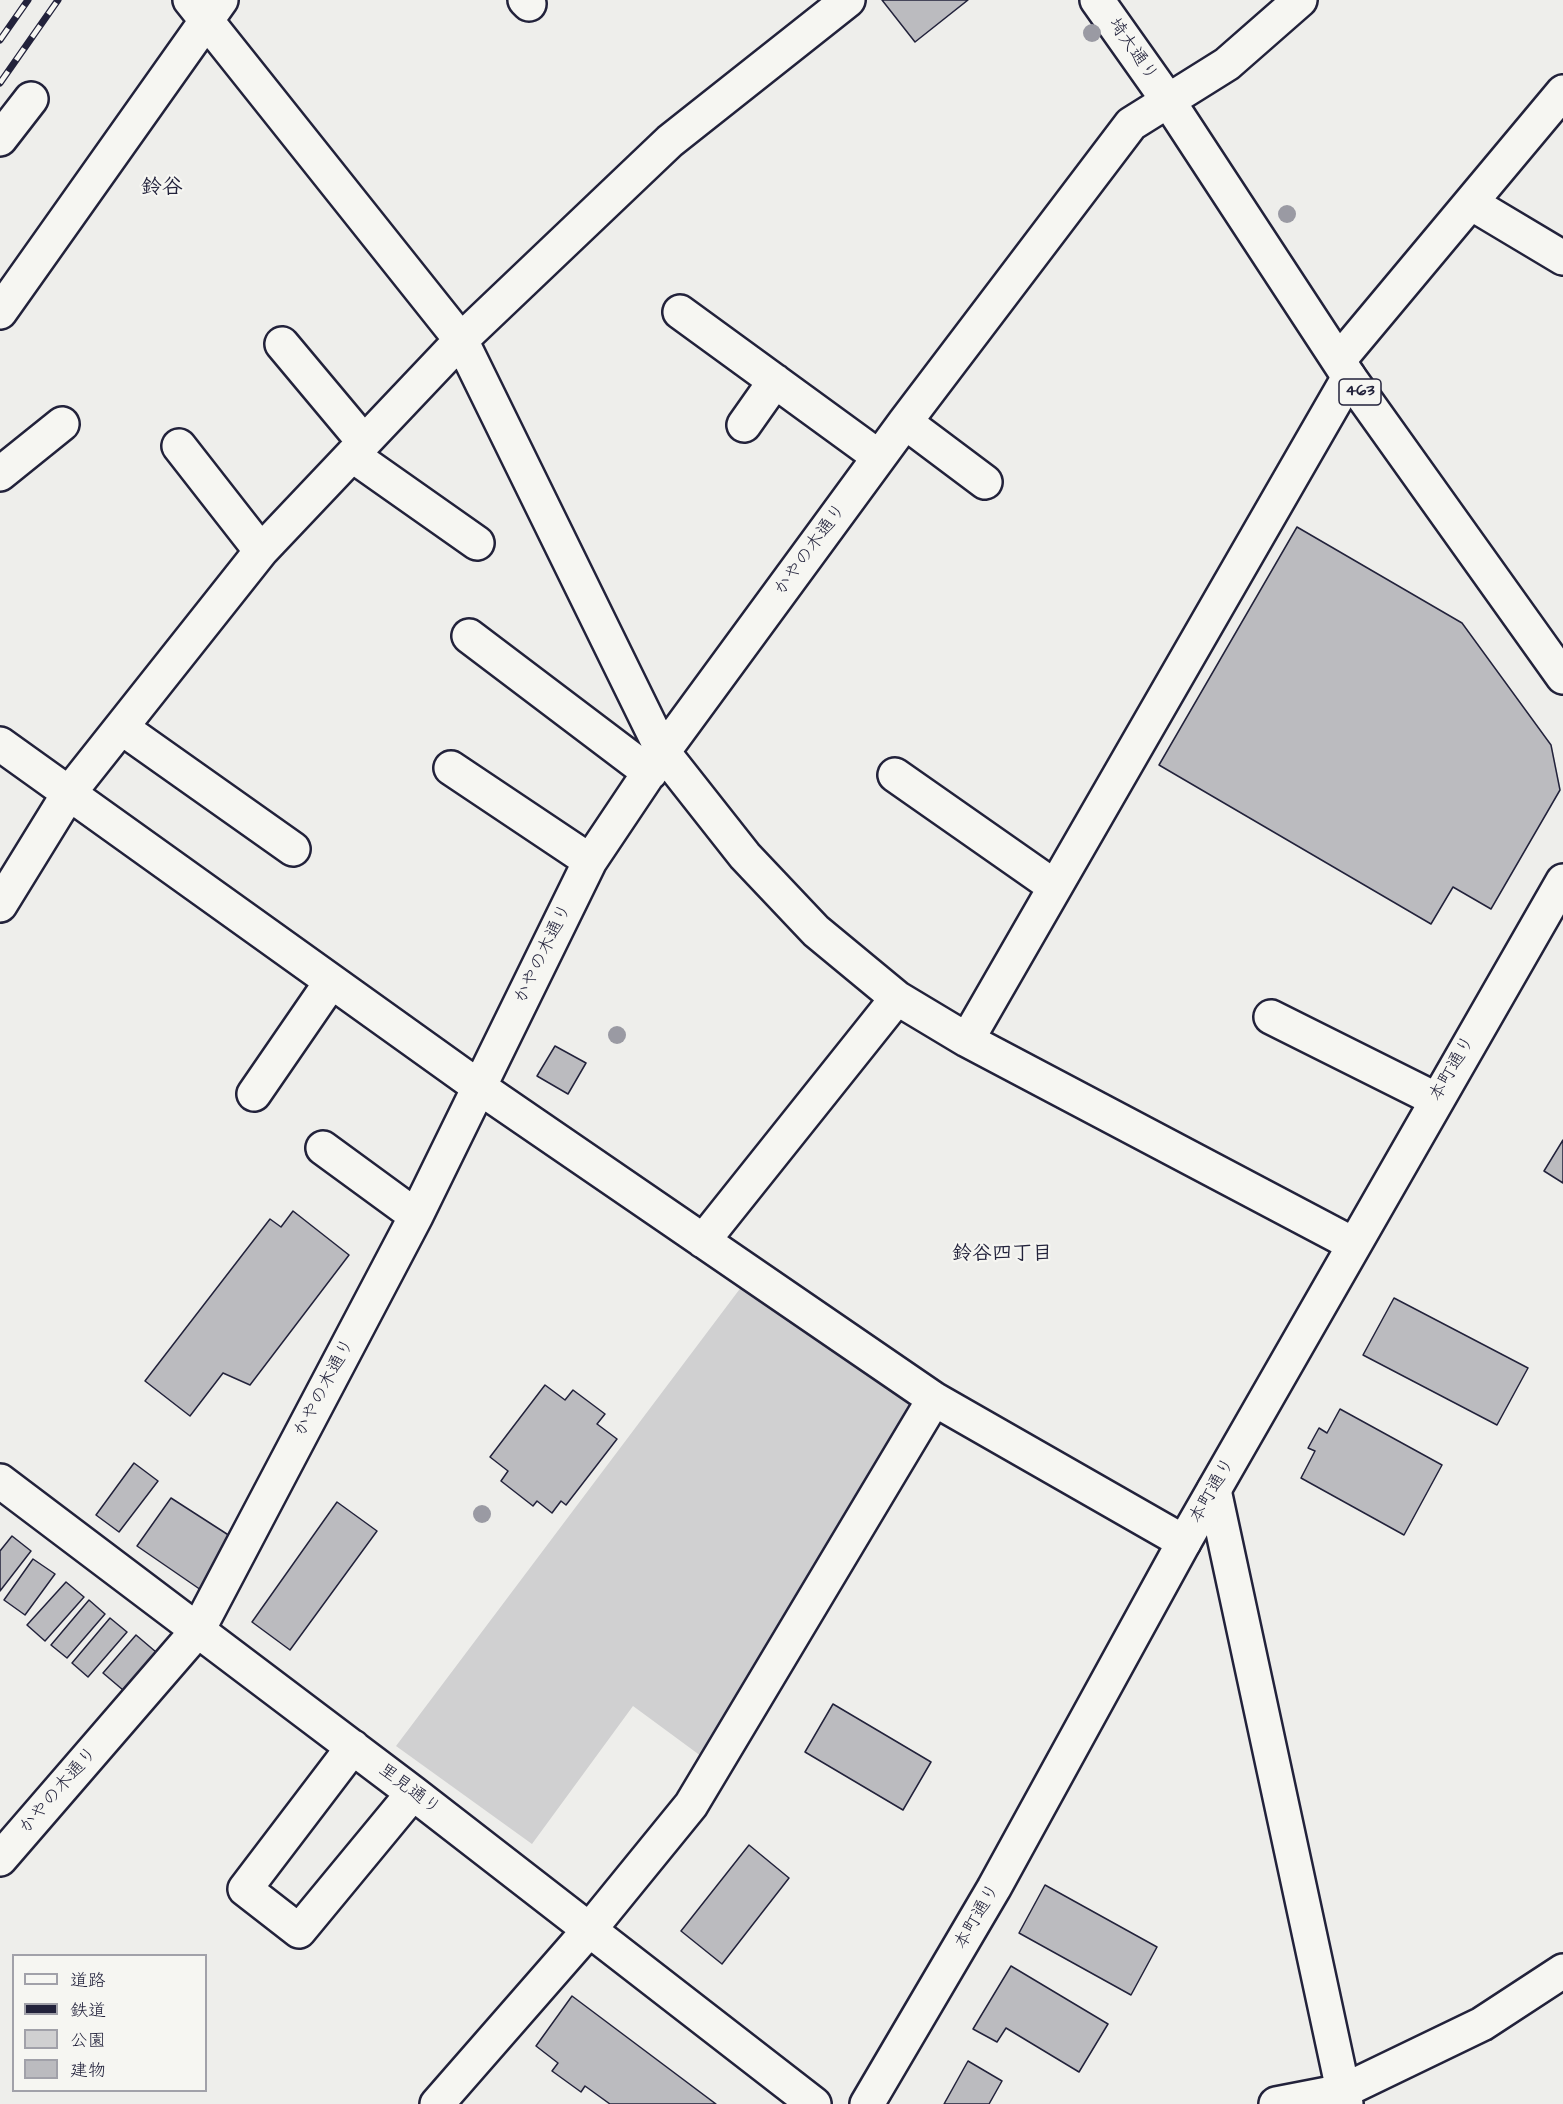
<!DOCTYPE html>
<html>
<head>
<meta charset="utf-8">
<style>
  body { margin:0 }
  #map { position:relative; width:1563px; height:2104px; overflow:hidden; background:#eeeeeb; font-family:"Architects Daughter","Klee One",sans-serif }
  canvas { display:block }
  .legend { position:absolute; left:12px; top:1954px; width:195px; height:138px; box-sizing:border-box; background:#f6f6f2; border:2px solid #a1a1a9; margin:0; padding:8px 10px; list-style:none; font-size:18px; color:#22223b }
  .legend li { display:flex; align-items:center; gap:12px; height:30px }
  .legend b { width:30px; border:2px solid #a1a1a9 }
</style>
</head>
<body>
<div id="map">
<canvas width="1563" height="2104"></canvas>
<ul class="legend">
<li><b style="height:8px;background:#f6f6f2"></b>道路</li>
<li><b style="height:8px;background:#22223b"></b>鉄道</li>
<li><b style="height:16px;background:#d0d0d1"></b>公園</li>
<li><b style="height:16px;background:#bbbbbf"></b>建物</li>
</ul>
</div>
<script>
const ctx = document.querySelector('canvas').getContext('2d');
ctx.lineJoin = 'round';
function paint(path, color) { ctx.fillStyle = color; ctx.fill(path, 'evenodd'); }
function trace(path, color, width, dash) { ctx.strokeStyle = color; ctx.lineWidth = width; ctx.lineCap = dash ? 'butt' : 'round'; ctx.setLineDash(dash || []); ctx.stroke(path); }
function drawText(font, color, halo, rows, align = 'center') {
  ctx.font = font + ' "Architects Daughter","Klee One",sans-serif'; ctx.lineWidth = 4.5; ctx.setLineDash([]); ctx.textBaseline = 'middle'; ctx.strokeStyle = halo; ctx.fillStyle = color; for (const [text, x, y, turn = 0] of rows) {
    ctx.save(); ctx.translate(x, y); ctx.rotate((+turn || 0) * Math.PI / 180); ctx.textAlign = isNaN(turn) ? turn : align; if (halo) ctx.strokeText(text, 0, 0); ctx.fillText(text, 0, 0); ctx.restore();
  }
}
paint(new Path2D(`
  M745 1282 917 1394 705 1759 633 1706 532 1844 396 1746Z`), '#d0d0d1');
const building = new Path2D(`
  M882 0H968L915 42Z
  M1297 527 1462 623 1551 745 1560 790 1491 909 1453 887 1431 924 1159 765Z
  M555 1046 586 1063 568 1094 537 1076Z
  M1563 1140V1183L1544 1171Z
  M293 1211 349 1255 250 1385 223 1373 190 1416 145 1381 270 1219 281 1227Z
  M1394 1298 1528 1368 1497 1425 1363 1355Z
  M545 1385 565 1400 573 1390 605 1414 597 1424 617 1439 566 1505 561 1501 552 1513 537 1501 533 1506 501 1481 508 1471 490 1457Z
  M1340 1409 1442 1465 1404 1535 1301 1478 1315 1451 1308 1448 1319 1428 1327 1433Z
  M134 1463 158 1481 119 1532 96 1515Z
  M171 1498 230 1536 201 1590 137 1546Z
  M337 1502 377 1531 290 1650 252 1622Z
  M12 1536 31 1551 0 1591V1551Z
  M33 1559 55 1574 25 1615 4 1600Z
  M66 1582 84 1597 45 1641 27 1625Z
  M89 1600 105 1614 67 1658 51 1645Z
  M110 1618 127 1632 88 1677 72 1663Z
  M136 1635 156 1652 123 1690 103 1673Z
  M833 1704 931 1762 903 1810 805 1752Z
  M749 1845 789 1878 722 1964 681 1931Z
  M1045 1885 1157 1947 1131 1995 1019 1933Z
  M1011 1966 1108 2024 1079 2072 1006 2028 997 2042 973 2029Z
  M572 1996 716 2104H610L585 2086 581 2092 552 2071 558 2063 536 2046Z
  M968 2061 1002 2081 989 2104H944Z`);
paint(building, '#bbbbbf');
trace(building, '#22223b', 1.5);
const minor = new Path2D(`
  M190 0 461 340 663 752 745 856 816 931 897 998 967 1040 1353 1244
  M525 0 529 4
  M0 139 31 99
  M1471 203 1563 258
  M0 312 221 0
  M680 312 879 457
  M282 344 364 442
  M1339 360 1563 92
  M905 422 985 482
  M744 425 775 381
  M179 446 261 551
  M352 455 477 543
  M0 474 62 424
  M469 636 650 773
  M122 728 293 849
  M0 744 479 1087 934 1399 1184 1542
  M451 768 590 861
  M895 775 1055 887
  M0 905 69 793 261 551 461 340 670 141 848 0
  M1271 1017 1435 1099
  M967 1040 1349 377
  M254 1094 331 982
  M323 1148 416 1216
  M703 1241 897 998
  M0 1481 413 1793 814 2104
  M1214 1490 1346 2104
  M353 1747 245 1889 299 1931 413 1793
  M0 1859 198 1630 416 1216 590 861 663 752 905 422 1131 124 1227 64 1300 0
  M437 2104 590 1929 691 1805 934 1399
  M1276 2104 1343 2091 1482 2024 1563 1971`);
const major = new Path2D(`
  M867 2104 994 1888 1184 1542 1563 881`);
const highway = new Path2D(`
  M1097 0 1167 99 1349 377 1563 677`);
trace(minor, '#22223b', 38);
trace(major, '#22223b', 38);
trace(highway, '#22223b', 38);
trace(minor, '#f6f6f2', 33);
trace(major, '#f6f6f2', 33);
trace(highway, '#f6f6f2', 33);
const rail = new Path2D(`
  M0 40 28 0
  M0 83 58 0`);
trace(rail, '#22223b', 7);
trace(rail, '#f6f6f2', 4.5, [14]);
ctx.fillStyle = '#9a9aa3';
for (const [x, y] of [
  [1092,33],
  [1287,214],
  [617,1035],
  [482,1514]
]) { ctx.beginPath(); ctx.arc(x, y, 9, 0, 2 * Math.PI); ctx.fill(); }
for (const [x, y, w] of [
  [1360,392,42]
]) { const box = new Path2D(); box.roundRect(x - w / 2, y - 13, w, 26, 4.5); ctx.fillStyle = '#f6f6f2'; ctx.fill(box); trace(box, '#22223b', 1.5); }
drawText('bold 16px', '#22223b', null, [
  ["463",1360,392]
]);
drawText('18px', '#22223b', '#f6f6f2', [
  ["埼大通り",1132,50,55],
  ["かやの木通り",811,550,-54],
  ["かやの木通り",544,954,-64],
  ["本町通り",1453,1069,-60],
  ["かやの木通り",325,1388,-62],
  ["本町通り",1213,1491,-60],
  ["里見通り",409,1790,37],
  ["かやの木通り",59,1791,-49],
  ["本町通り",978,1917,-60]
]);
drawText('bold 20px', '#22223b', '#f6f6f2', [
  ["鈴谷四丁目",1002,1255]
]);
drawText('bold 21px', '#22223b', '#f6f6f2', [
  ["鈴谷",162,189]
]);
</script>
</body>
</html>
